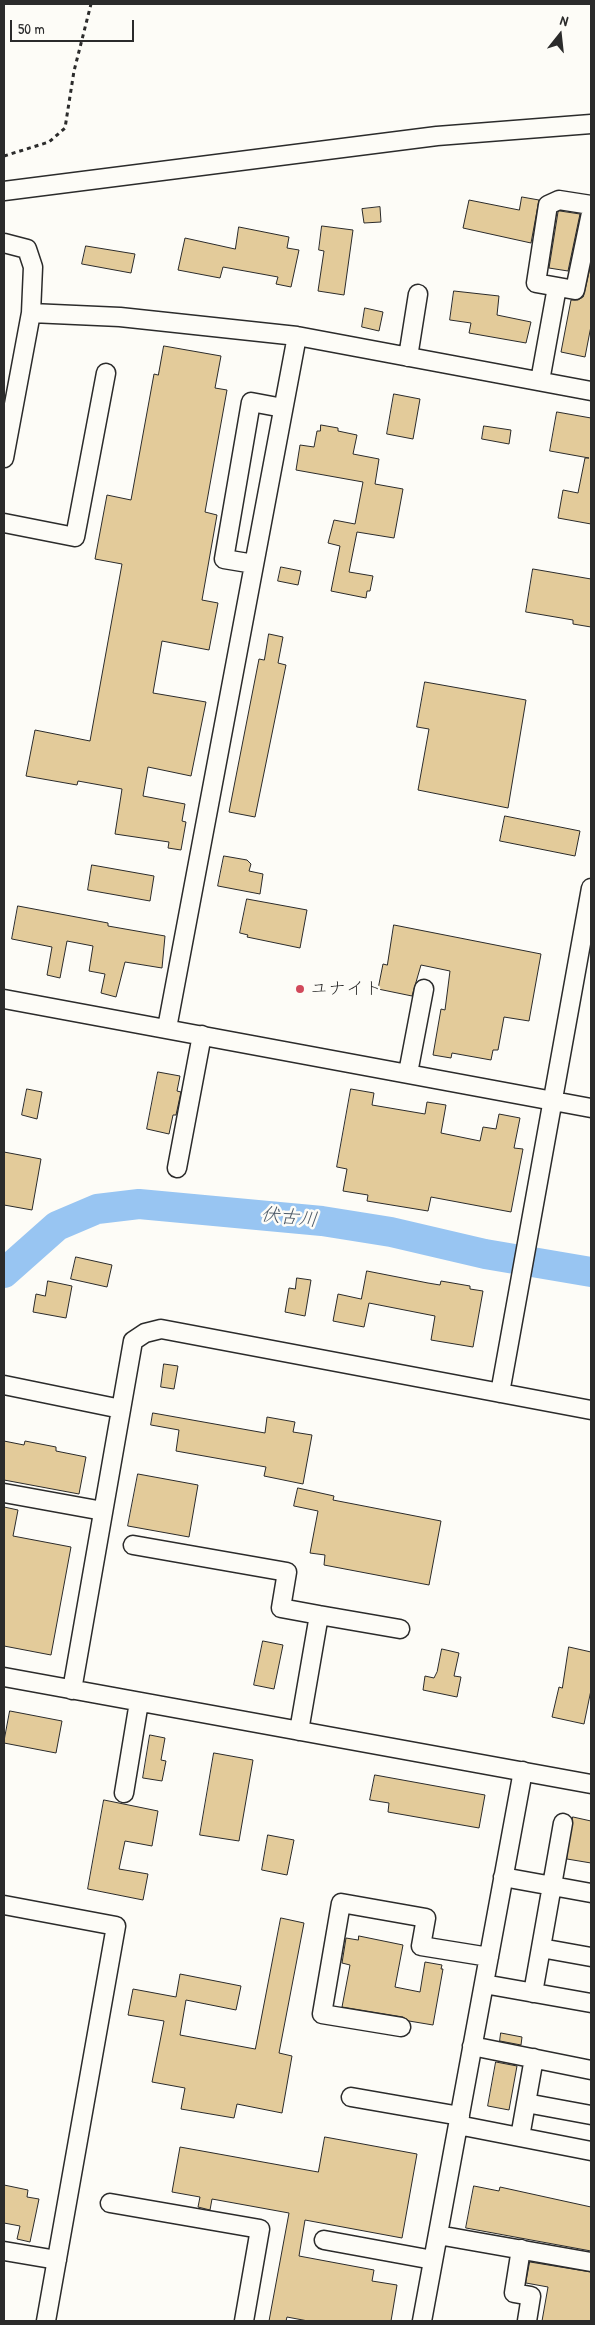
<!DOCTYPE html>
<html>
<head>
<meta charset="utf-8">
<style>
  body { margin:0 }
  #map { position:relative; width:595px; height:2325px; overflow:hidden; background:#fdfcf7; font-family:"Patrick Hand",sans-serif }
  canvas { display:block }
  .frame { position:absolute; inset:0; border:5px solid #2b2b2b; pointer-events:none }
  .north { position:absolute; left:535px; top:10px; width:50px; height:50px; -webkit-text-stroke:4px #fdfcf7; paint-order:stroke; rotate:16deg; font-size:14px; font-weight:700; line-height:20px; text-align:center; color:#2b2b2b }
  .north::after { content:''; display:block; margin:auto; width:18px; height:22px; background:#2b2b2b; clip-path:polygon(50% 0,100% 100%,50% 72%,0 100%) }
  .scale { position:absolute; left:10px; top:20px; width:124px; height:22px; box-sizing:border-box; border:2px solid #2b2b2b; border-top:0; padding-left:6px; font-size:15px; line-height:18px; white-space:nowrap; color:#2b2b2b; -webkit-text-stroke:4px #fdfcf7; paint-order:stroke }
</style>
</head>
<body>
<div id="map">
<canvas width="595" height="2325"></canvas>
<div class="frame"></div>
<div class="north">N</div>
<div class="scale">50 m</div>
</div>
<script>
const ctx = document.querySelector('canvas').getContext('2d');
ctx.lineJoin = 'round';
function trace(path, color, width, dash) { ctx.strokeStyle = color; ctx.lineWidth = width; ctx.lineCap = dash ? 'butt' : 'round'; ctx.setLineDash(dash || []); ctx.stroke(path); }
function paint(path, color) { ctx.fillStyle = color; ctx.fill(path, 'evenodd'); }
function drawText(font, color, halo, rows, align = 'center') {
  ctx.font = font + ' "Patrick Hand","Klee One",sans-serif'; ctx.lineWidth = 5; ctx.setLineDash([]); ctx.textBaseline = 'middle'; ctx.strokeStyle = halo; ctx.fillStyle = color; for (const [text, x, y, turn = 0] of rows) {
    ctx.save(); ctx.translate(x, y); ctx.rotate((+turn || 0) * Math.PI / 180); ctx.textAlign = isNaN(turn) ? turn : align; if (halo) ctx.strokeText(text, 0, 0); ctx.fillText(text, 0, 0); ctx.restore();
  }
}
trace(new Path2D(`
  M4 1273 57 1226 97 1209 139 1204 322 1221 391 1232 485 1254 591 1272`), '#98c5f2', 30);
const building = new Path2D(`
  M522 197 539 200 531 243 463 228 469 200 519 210Z
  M380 207 381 222 364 223 362 209Z
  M560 211 580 214 568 271 549 268 558 212Z
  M322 226 353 230 344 295 318 291 324 251 319 250Z
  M239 227 289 237 287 248 299 250 291 287 276 284 278 277 223 267 220 278 178 270 185 238 235 249Z
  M86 246 135 254 131 273 82 264Z
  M591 264V326L585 357 561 352 571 300H578L583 297Z
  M454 291 499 296 497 315 531 322 526 343 469 333 471 323 450 320Z
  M365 308 383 312 379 331 362 327Z
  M164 346 221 356 215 388 227 390 205 512 217 515 202 600 218 603 209 650 162 641 153 693 206 702 191 776 148 767 143 796 185 804 182 821 186 822 181 850 168 848 169 842 115 834 122 789 78 781 77 785 26 776 35 730 90 741 122 564 95 559 107 495 131 500 154 374 158 375Z
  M394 394 420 399 413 439 387 434Z
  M557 412 591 418V524L558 518 563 490 578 493 585 458H589L550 451Z
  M321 425 338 428V431L357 435 353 454 379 459 375 484 403 489 394 538 357 532 349 572 373 576 370 591H367L366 598 331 591 340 546 328 543 334 520 355 524 363 482 296 470 300 445 314 447 317 431H320Z
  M484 426 511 430 509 444 482 439Z
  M281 567 301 571 298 585 278 581Z
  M533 569 591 579V627L573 624V620L526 612Z
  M269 634 283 637 278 663 286 665 255 817 229 812 259 659 264 660Z
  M425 682 526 700 508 808 418 790 429 729 417 727Z
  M505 816 580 831 575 856 500 841Z
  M224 856 247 860 251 864 249 871 263 874 260 894 218 886Z
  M92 865 154 876 150 901 88 890Z
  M247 899 307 910 300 948 247 937 248 935 240 933Z
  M18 906 108 923V926L165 936 162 968 125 962 116 997 101 993 105 974 89 971 93 946 67 941 60 978 47 975 52 947 12 939Z
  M394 925 541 954 529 1021 504 1017 498 1050H493L491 1060 452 1053 451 1058 433 1055 441 1009 445 1010 450 971 421 965 412 996 378 989 383 964 387 965Z
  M158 1072 180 1076 177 1091 181 1092 176 1115H173L169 1134 147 1129Z
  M27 1089 42 1092 37 1119 22 1115Z
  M351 1089 374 1093 372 1105 425 1114 427 1102 446 1105 441 1133 480 1141 483 1127 496 1129 499 1114 520 1118 514 1148 523 1149 511 1212 431 1197 428 1211 367 1201 368 1195 343 1191 347 1169 337 1167Z
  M4 1152 41 1159 32 1210 4 1205Z
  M76 1257 112 1265 107 1287 71 1279Z
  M367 1271 428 1283 440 1285 441 1281 470 1286V1289L483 1291 473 1347 431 1340 435 1316 369 1303 364 1327 333 1321 338 1294 361 1299Z
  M297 1278 311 1280 305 1316 285 1312 289 1288 295 1289Z
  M48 1281 72 1286 66 1318 33 1312 36 1294 45 1296Z
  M164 1364 178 1366 174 1389 161 1387Z
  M153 1413 265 1433 267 1417 295 1422 293 1432 312 1435 303 1484 264 1476 266 1467 176 1451 179 1430 151 1425Z
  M4 1441 24 1445 25 1441 56 1447V1451L86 1457 79 1494 4 1480Z
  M138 1474 198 1485 189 1537 128 1526Z
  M298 1488 334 1496 333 1500 441 1521 429 1585 324 1565 325 1555 310 1553 318 1511 294 1506Z
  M4 1507 18 1510 13 1536 71 1547 51 1655 4 1646Z
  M263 1641 283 1645 274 1689 254 1685Z
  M569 1647 591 1652V1690L584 1724 552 1717 559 1687 562 1688Z
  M442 1649 459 1653 454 1676 461 1677 457 1697 423 1690 425 1676 434 1678 437 1672Z
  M10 1711 62 1721 56 1753 4 1743Z
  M150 1735 165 1738 161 1760 166 1761 162 1781 143 1778Z
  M214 1753 253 1760 239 1841 200 1835Z
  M375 1775 485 1795 479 1828 388 1812 389 1803 370 1800Z
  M104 1800 158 1811 152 1846 125 1841 119 1869 148 1874 143 1900 88 1889Z
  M573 1817 591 1821V1863L567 1859Z
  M268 1835 294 1840 287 1875 262 1870Z
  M281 1918 304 1923 279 2053 292 2056 282 2113 237 2104 234 2118 181 2109 185 2088 152 2082 164 2021 128 2015 133 1989 176 1997 180 1974 241 1986 236 2010 186 2000 180 2035 255 2049Z
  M359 1936 403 1945 395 1987 420 1992 425 1962 442 1965 441 1969H443L433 2025 409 2021 403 2017 342 2007 350 1965 342 1963 346 1938 358 1940Z
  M501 2033 522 2037 521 2045 500 2041Z
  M496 2062 517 2066 509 2110 488 2106Z
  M325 2137 417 2154 402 2238 305 2220 299 2256 374 2270 372 2281 397 2285 391 2321H308L287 2317 286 2321H269L289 2213 212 2199 210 2210 198 2207 200 2197 172 2192 180 2147 318 2172Z
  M4 2185 28 2190 27 2197 39 2199 30 2242 17 2239 20 2226 4 2223Z
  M474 2186 499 2191 500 2187 591 2207V2251L466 2228Z
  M530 2262 591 2272V2321H542L548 2287 526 2283Z`);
paint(building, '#e3cb9a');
trace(building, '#2b2b2b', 1);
const minor = new Path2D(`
  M4 191 437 136 591 124
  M591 205 559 200 548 205 536 283 575 290 591 213
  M4 243 27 249 33 267 31 313 4 458
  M31 313 120 317 297 336 591 391
  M408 357 418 294
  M540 381 557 287
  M4 523 75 537 106 373
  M254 564 224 559 251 402 283 408
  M4 999 591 1108
  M167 1028 297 336
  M408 1073 424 989
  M177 1168 202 1035
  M4 1385 121 1409
  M500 1393 591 888
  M4 1493 103 1511
  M133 1545 287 1572 281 1608 319 1615
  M4 1677 591 1784
  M72 1690 133 1341 145 1333 161 1329 591 1410
  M299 1731 319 1615 400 1629
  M124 1793 139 1702
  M503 1877 591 1893
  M4 1905 116 1926 46 2321
  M541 1948 591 1957
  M484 1984 591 2003
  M533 1993 563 1823
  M401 2027 322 2014 341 1903 426 1918 421 1946 489 1957
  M472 2046 591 2070
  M351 2097 460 2116
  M526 2103 591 2115
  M458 2125 591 2151
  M520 2137 534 2058
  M110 2203 260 2229 244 2321
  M438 2235 591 2262
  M324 2240 433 2260
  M521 2249 514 2293 531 2296 527 2321
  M4 2251 57 2260
  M422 2321 523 1771`);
trace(minor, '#2b2b2b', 21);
trace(new Path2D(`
  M4 156 49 142 65 128 74 71 91 4`), '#2b2b2b', 3, [4, 4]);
trace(minor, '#fdfcf7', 18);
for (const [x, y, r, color] of [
  [300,989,5,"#d1495b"]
]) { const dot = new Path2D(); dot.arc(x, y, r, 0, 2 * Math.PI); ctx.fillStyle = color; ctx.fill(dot); trace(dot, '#fdfcf7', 2); }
drawText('18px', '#2b2b2b', '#fdfcf7', [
  ["ユナイト",310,989]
], 'left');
drawText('italic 19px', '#4c5967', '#fdfcf7', [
  ["伏古川",289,1218,6]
]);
</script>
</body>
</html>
